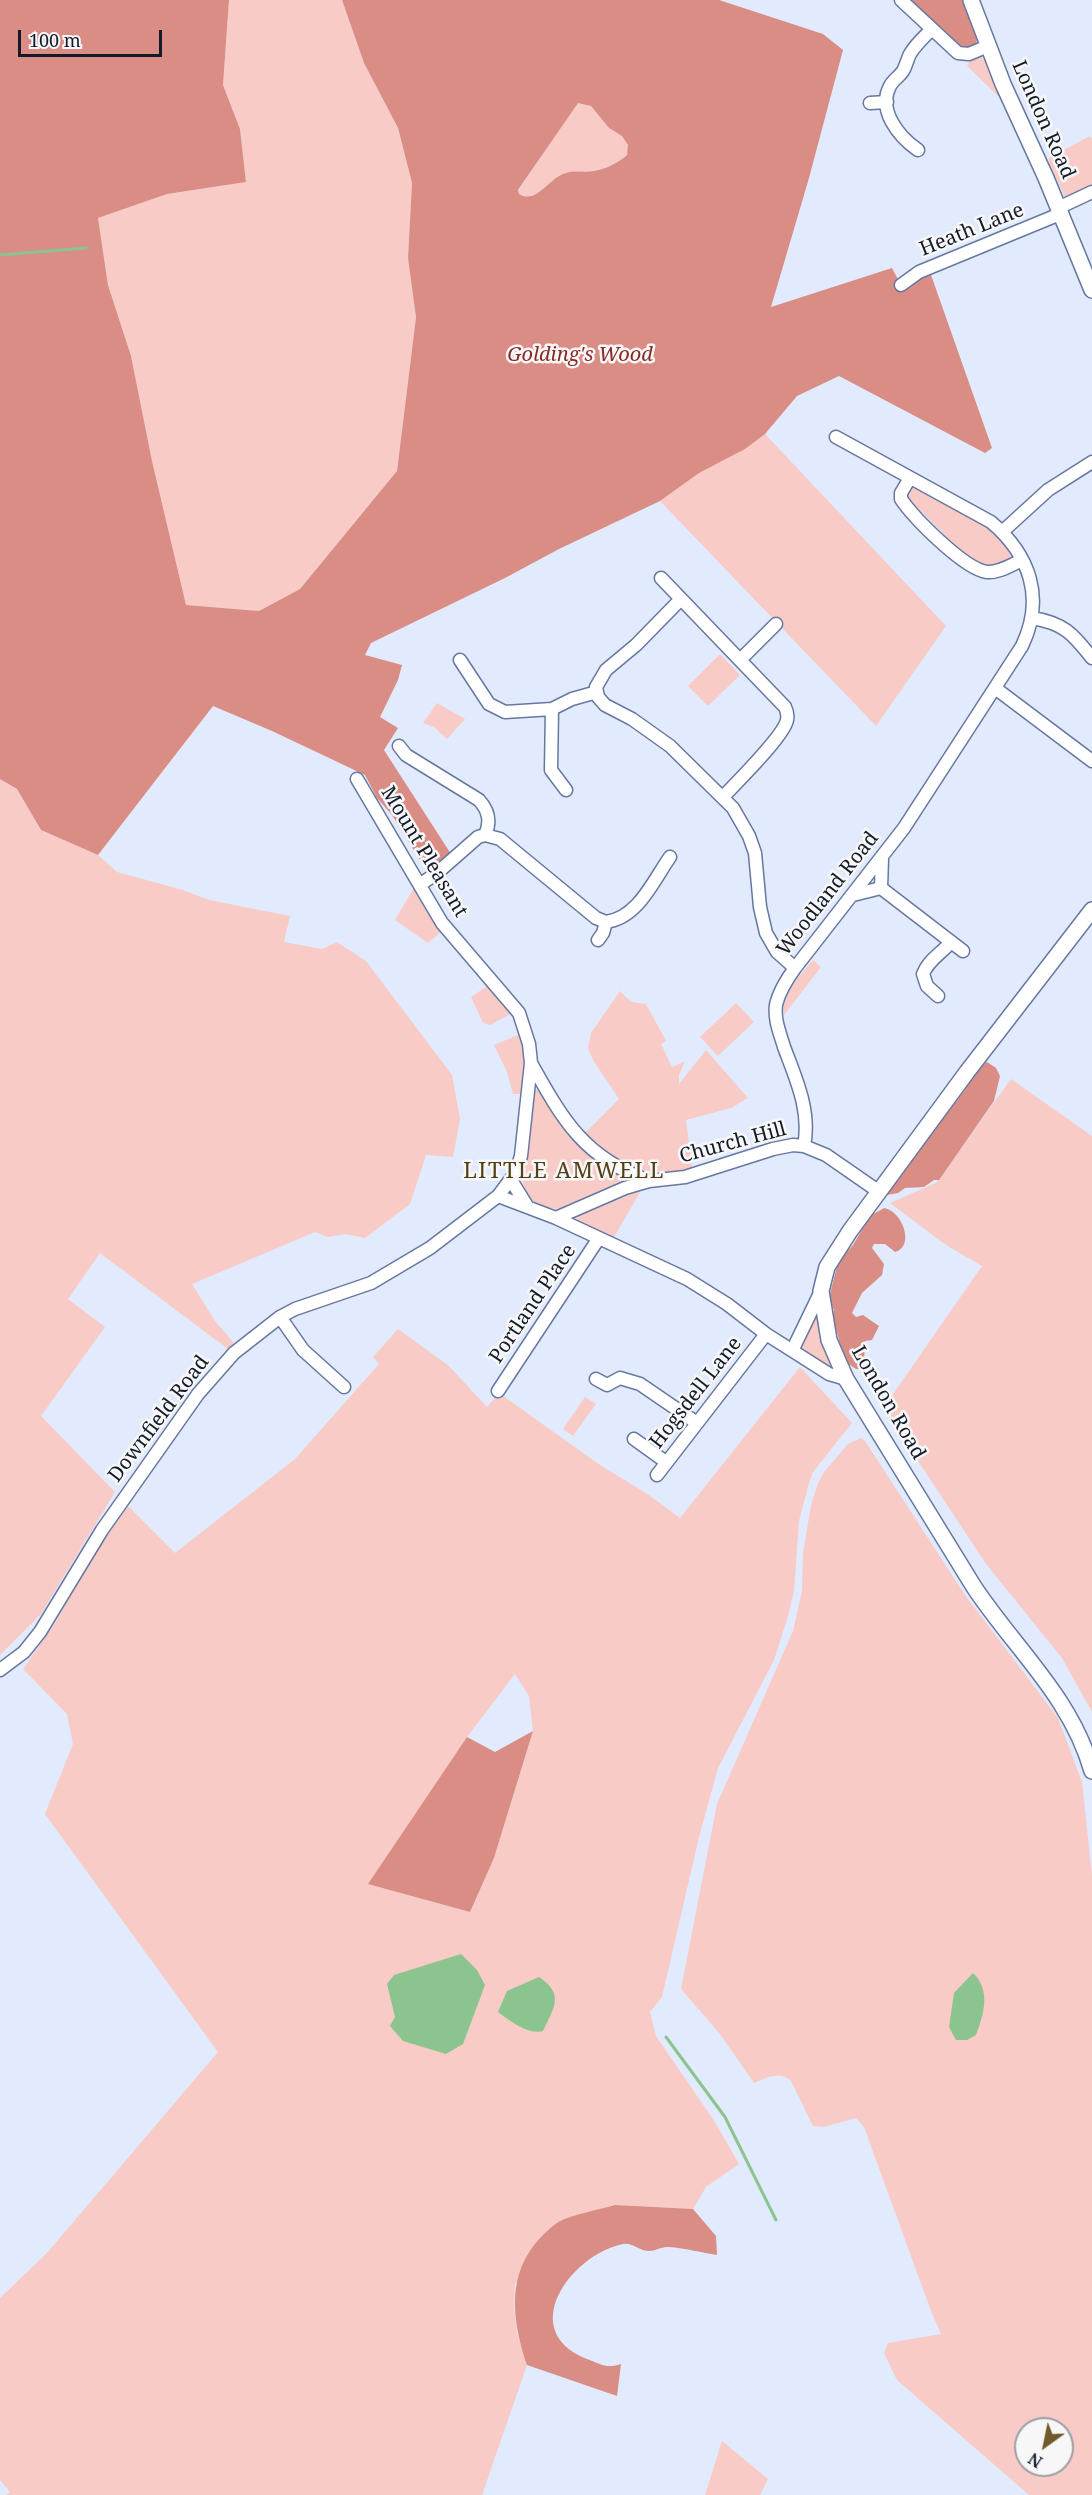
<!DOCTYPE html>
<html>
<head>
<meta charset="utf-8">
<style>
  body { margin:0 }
  #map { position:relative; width:1092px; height:2495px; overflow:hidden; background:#e2eafd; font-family:"Noto Serif",serif }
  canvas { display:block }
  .north { position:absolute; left:1014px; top:2417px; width:60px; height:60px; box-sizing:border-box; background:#f7f7f7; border:2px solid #9c9fa5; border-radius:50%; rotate:213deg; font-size:16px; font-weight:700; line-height:24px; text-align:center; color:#131a2a }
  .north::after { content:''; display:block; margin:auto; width:21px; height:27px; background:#705b2a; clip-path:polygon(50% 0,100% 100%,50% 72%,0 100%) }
  .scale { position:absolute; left:18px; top:30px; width:144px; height:27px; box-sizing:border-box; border:3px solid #131a2a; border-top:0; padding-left:8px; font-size:18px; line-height:21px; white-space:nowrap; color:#131a2a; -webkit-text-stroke:4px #f7f7f7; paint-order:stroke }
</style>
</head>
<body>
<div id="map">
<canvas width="1092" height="2495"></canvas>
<div class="north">N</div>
<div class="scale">100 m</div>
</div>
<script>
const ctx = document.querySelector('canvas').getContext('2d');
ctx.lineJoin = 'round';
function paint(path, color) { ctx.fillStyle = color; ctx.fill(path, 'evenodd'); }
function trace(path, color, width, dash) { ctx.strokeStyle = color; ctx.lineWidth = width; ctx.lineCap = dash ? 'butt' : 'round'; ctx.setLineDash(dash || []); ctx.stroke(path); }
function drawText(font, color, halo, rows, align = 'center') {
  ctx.font = font + ' "Noto Serif",serif'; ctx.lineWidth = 5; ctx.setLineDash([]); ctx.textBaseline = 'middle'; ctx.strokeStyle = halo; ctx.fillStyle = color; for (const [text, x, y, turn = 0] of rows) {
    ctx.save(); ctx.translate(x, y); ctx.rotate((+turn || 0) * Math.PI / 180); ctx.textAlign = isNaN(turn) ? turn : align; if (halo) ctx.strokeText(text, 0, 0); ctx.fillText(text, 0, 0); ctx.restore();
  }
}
paint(new Path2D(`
  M229 0H342L364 63 398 128 412 183 408 258 416 317 397 471 300 589 259 611 186 605 152 461 131 356 108 285 98 218 167 194 246 182 240 129 223 85Z
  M981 57 988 62 1001 94 999 97 967 66 971 59Z
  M578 102 591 106 609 128 622 136 629 145 627 155C618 163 606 169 594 171 585 173 575 170 566 173 549 177 537 205 519 194L518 191Z
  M1090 136 1092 139V187L1069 197H1065L1049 163V158Z
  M765 434 946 626 876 726 660 501 699 473 745 449Z
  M915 486 987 525 1011 548V560L994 569 974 565 944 537 943 533 921 511 918 512 904 498 909 488Z
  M720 654 740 675 708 706 688 686Z
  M437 703 465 719 447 739 434 727 423 723Z
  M0 779 17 789 41 830 98 855 117 872 183 890 209 900 290 916 284 942 322 949 337 942 366 961 452 1075 460 1119 453 1157 426 1155 410 1204 365 1238 345 1234 328 1237 315 1232 192 1284 215 1321 234 1343 228 1349 100 1253 68 1299 105 1327 41 1416 115 1492 41 1614 0 1655Z
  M415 886 441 932 428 943 395 920Z
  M813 960 821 967 784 1015C781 993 800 976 813 960Z
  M489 985 512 1013 490 1025 483 1023 471 997Z
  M620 991C631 1003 631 1002 646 1004L666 1041 661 1044 672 1067 685 1061 679 1075V1084L706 1050 748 1098 731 1108 686 1120 692 1167C685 1172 677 1171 669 1172 628 1175 615 1158 585 1133L619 1099 593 1060 588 1048 591 1033Z
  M736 1003 754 1022 718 1056 700 1037Z
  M518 1035C528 1051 523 1076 520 1094H513L507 1072 494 1045Z
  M1011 1079 1092 1136V1712L1062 1658 986 1564 891 1420V1397L982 1266 946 1245 890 1203 936 1183Z
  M538 1090 631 1179V1182C611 1190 591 1200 571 1206 554 1212 529 1207 524 1187 520 1171 529 1118 531 1099L533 1091Z
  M634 1190 640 1192 613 1239 577 1222 578 1214Z
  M817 1313 821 1333 834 1369 831 1370 799 1348Z
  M398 1329 449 1366 487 1407 499 1393 600 1465 649 1495 680 1518 800 1367 852 1423 813 1472 809 1483 799 1521 794 1591 788 1616 774 1660 718 1768 699 1837 662 1997 650 2012 656 2036 715 2122 739 2164 706 2187 693 2209 615 2205 515 2284 514 2308 517 2333 527 2365 482 2495H6L10 2492 0 2480V2298L47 2253 218 2052 45 1814 73 1744 67 1714 23 1669 55 1623 90 1560 128 1506 175 1553 295 1459 379 1364 373 1357ZM515 1674 529 1696 533 1731 494 1858 470 1912 369 1884 467 1737Z
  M585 1397 596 1404 573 1436 563 1429Z
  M861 1438 865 1441 965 1595 1058 1718 1082 1782 1092 1876V2495H1029L897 2380 884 2353 888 2343 941 2334 931 2311 864 2127 856 2118 824 2127 813 2126 791 2081C779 2070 767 2078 754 2083L720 2034 681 1989 717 1804 793 1631 802 1591 803 1553 811 1505 818 1483 824 1472 848 1444ZM1026 2429H1062V2465H1026Z
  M722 2441 768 2479 760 2495H705Z`), '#f8cbc6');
paint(new Path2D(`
  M0 0H229L223 85 240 129 246 182 167 194 98 218 108 285 131 356 152 461 186 605 259 611 300 589 397 471 416 317 408 258 412 183 398 128 364 63 342 0H719L823 34 843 50 809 178 771 307 892 268 901 285 930 272 992 448 985 453 839 376 797 396 765 434 745 449 699 473 660 501 559 549 505 578 371 643 365 655 402 665 398 680 380 717 398 728 384 750 451 854C443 863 436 871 423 865L392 815 377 798 365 775 272 731 213 706 98 855 41 830 17 789 0 779ZM578 103 591 106 609 128 622 136 628 145 627 155C618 163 606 169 594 171 585 173 575 170 566 173 549 177 537 205 519 194L518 190Z
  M904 0H966L978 35 976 44 958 51Z
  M987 1062 996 1068 1000 1076 994 1101 939 1180H934L924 1187 905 1188 898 1193 887 1195 885 1190 889 1182 965 1090 968 1081 973 1079 975 1068Z
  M884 1208C903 1211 915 1247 895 1252L885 1244H874L872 1248 884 1264 882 1275 862 1293 852 1313 856 1317 863 1315 879 1326 872 1340 865 1341 864 1363 860 1369H856C836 1358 843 1338 832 1321L834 1310 829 1298 838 1262 853 1245 870 1216Z
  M533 1731 494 1858 470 1912 368 1884 467 1737 495 1752Z
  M615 2205 693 2209 716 2236 717 2255C704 2253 679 2247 667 2247 661 2247 655 2251 649 2251 640 2251 632 2242 623 2244 570 2255 516 2331 587 2359 600 2364 607 2369 621 2364L617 2396 527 2365C509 2311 506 2261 557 2223 566 2216 602 2209 615 2205Z`), '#da8d85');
paint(new Path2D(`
  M461 1954 477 1970 485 1985 463 2044 446 2054 403 2041 390 2026 395 2017 387 1984 394 1975Z
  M973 1973C991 1990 984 2014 976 2035L967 2040H956L949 2027 954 1993Z
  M539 1977C565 1995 554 2007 543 2031 528 2035 510 2021 498 2012L507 1991Z`), '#8bc48f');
trace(new Path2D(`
  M0 255 86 248
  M666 2037 725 2117 776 2220`), '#8bc48f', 3);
const minor = new Path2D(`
  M901 0 958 53 969 54 988 46
  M870 103 887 102
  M918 150C899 137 877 110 890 86 893 80 899 77 903 71 906 66 907 60 910 54 916 44 924 37 932 29
  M1058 208 1092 192
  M901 285 919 272 1060 214
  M910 478 901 493V499C914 518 964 569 987 572 999 573 1011 565 1022 560
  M1002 532 1048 490 1092 462
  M661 578 785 707C787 711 788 715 787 720 784 736 736 783 723 797
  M681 599 636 645 606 670 596 687 598 697 605 705 632 719 670 746 733 808 749 836 755 853 760 907 766 933 777 952 795 968
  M1032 618C1064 623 1073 634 1092 658
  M460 660 489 704 505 712 552 709 572 699 597 692
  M740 660 776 624
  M995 688 1092 761
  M552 709 551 770 566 790
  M399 746 406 755 479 800C489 811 491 822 485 835
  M421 884 437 873 478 837 485 835 500 839 596 918 606 922
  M881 888 963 951
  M881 888 882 858
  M853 895 881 888
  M598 940 603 933 606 922C638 918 653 881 670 857
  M938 996 927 986 923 974C928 960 942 953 951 942
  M531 1063C563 1120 584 1158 649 1181
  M804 1146C811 1111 796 1079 784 1047 780 1033 774 1020 776 1005 779 991 787 979 795 968L904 828 1022 646C1045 598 1030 555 991 522L836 437
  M511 1180 527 1206
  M498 1196 556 1218 687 1279 727 1304 766 1334 829 1374 846 1379
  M556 1218 625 1188 649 1181 685 1177 773 1149 793 1145 804 1146 826 1155 878 1191
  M280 1317 303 1350 344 1387
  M793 1349 821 1291
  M596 1379 607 1385 620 1378 640 1384 697 1423
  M498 1391 599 1238
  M634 1439 666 1462
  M657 1475 766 1334
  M0 1670 24 1652 40 1632 102 1530 198 1394 234 1353 280 1317 295 1309 371 1283 430 1248 498 1196 516 1172 521 1156 531 1063 529 1044 519 1013 442 923 357 779`);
const major = new Path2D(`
  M971 0 1003 84 1046 178 1092 290
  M1092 910 967 1072 850 1231 827 1267 821 1291 829 1340 846 1379 974 1587C1016 1650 1071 1697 1092 1771`);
trace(minor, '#6678a1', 15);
trace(major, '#6678a1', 18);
trace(minor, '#fff', 12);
trace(major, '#fff', 15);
drawText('20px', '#131a2a', '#f7f7f7', [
  ["London Road",1043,120,66],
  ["Heath Lane",972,230,-22],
  ["Mount Pleasant",424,852,59],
  ["Woodland Road",828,894,-52],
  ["Church Hill",733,1143,-15],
  ["Portland Place",533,1304,-56],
  ["Hogsdell Lane",696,1393,-52],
  ["London Road",888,1403,60],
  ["Downfield Road",159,1419,-53]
]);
drawText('italic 20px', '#872b28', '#f7f7f7', [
  ["Golding's Wood",580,355]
]);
ctx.letterSpacing = '1.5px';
drawText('22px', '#503f18', '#f7f7f7', [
  ["LITTLE AMWELL",564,1172]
]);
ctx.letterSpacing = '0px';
</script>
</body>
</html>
